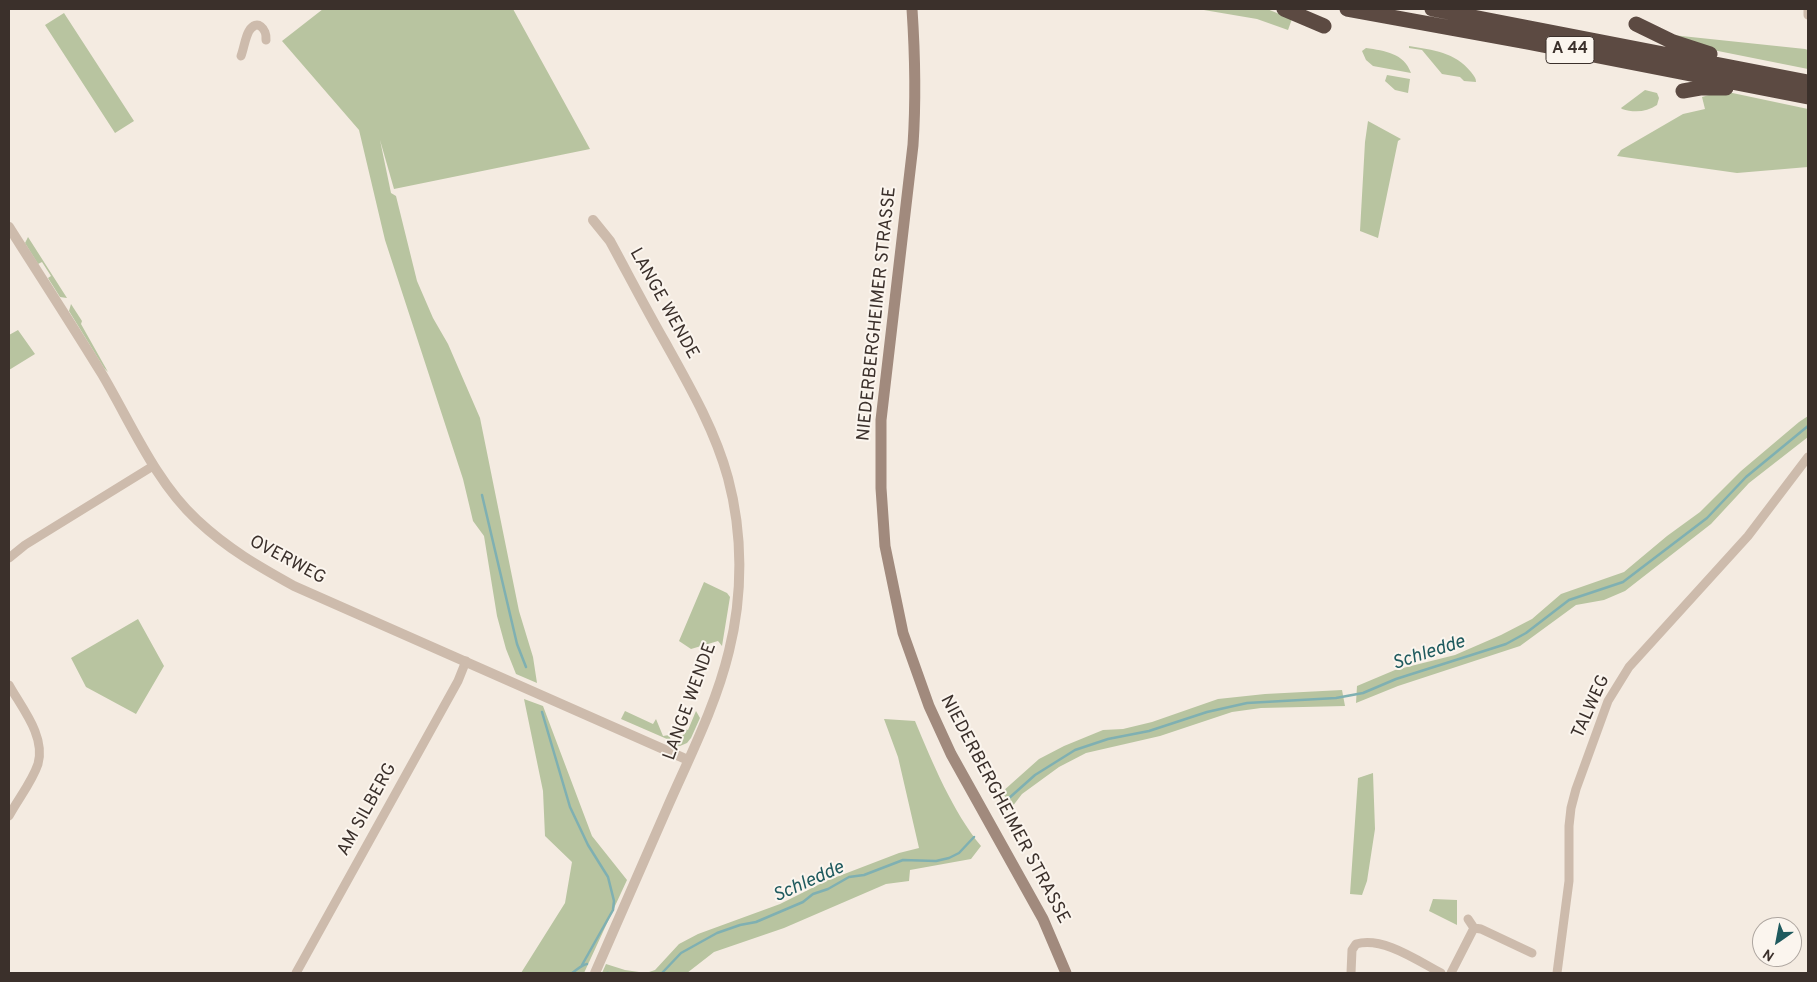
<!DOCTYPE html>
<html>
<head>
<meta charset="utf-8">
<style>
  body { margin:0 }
  #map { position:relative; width:1817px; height:982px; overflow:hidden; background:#f4ebe1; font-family:Overpass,sans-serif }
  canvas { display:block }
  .frame { position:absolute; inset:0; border:10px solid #3b302b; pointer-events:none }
  .north { position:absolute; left:1752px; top:917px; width:50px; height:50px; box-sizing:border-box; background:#fbf5ee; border:1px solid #aea6a0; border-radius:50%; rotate:213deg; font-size:14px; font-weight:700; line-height:20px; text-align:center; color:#3b302b }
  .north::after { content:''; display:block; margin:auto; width:18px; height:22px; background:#1f5a5e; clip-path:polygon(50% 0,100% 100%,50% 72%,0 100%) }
</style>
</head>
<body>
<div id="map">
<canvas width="1817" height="982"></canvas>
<div class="frame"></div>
<div class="north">N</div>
</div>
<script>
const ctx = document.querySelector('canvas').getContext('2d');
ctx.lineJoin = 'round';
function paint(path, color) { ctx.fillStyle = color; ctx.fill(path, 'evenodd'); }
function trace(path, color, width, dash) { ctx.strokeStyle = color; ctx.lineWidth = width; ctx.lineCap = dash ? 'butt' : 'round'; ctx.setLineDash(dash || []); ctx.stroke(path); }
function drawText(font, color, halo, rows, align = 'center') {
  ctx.font = font + ' Overpass,sans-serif'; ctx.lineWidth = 4; ctx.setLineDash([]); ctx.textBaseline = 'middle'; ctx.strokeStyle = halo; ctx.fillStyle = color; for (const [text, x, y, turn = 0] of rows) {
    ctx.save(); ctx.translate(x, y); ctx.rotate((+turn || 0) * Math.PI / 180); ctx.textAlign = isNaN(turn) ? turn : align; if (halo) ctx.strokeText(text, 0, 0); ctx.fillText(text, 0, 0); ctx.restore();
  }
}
paint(new Path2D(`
  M323 9H513L590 149 394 189 380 140 391 193 396 196 417 281 433 318 448 344 480 418 519 611 533 657 537 683 516 674 506 649 497 616 484 536 473 521 463 479 385 240 359 130 282 41Z
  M1198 9H1267L1292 19 1288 30 1257 19Z
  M64 13 134 121 115 133 45 25Z
  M1672 35 1805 49 1808 50V69L1703 48Z
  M1409 46C1433 50 1455 52 1471 72 1474 76 1476 78 1476 82L1464 81 1460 77 1442 74 1422 50 1409 48Z
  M1366 48C1385 51 1404 53 1411 73L1373 66 1366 60 1362 51Z
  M1387 75 1410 79 1408 93 1395 90 1385 81Z
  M1645 90 1657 93 1659 98 1657 105C1647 112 1634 113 1622 109L1621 108Z
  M1723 91 1808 109V167L1737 173 1617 156 1621 150 1683 114 1705 109 1702 97Z
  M1368 121 1401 139 1398 141 1378 238 1360 231 1365 142Z
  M28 237 67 298 60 297 48 278 51 276 42 262 38 264 25 243Z
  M71 304 82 321 81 324 108 372 104 368 69 311Z
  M18 330 35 354 9 370V335Z
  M1808 416V437L1749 483 1711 524 1625 591 1604 600 1576 605 1520 646 1398 686 1356 703 1357 686 1395 670 1455 655 1501 635 1532 619 1561 594 1624 572 1667 536 1700 512 1741 471 1799 422Z
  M704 582 727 593 730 597 722 646 718 641 691 649 679 641Z
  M138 619 164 666 136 714 86 687 71 658Z
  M1342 690 1345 706 1261 708 1232 712 1160 736 1086 753 1059 767 1022 794 1012 807 1002 792 1039 759 1064 746 1103 730 1123 729 1152 722 1218 699 1265 694Z
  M524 699 543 706 592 836 627 880 584 973H521L565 903 572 862 545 836 543 791Z
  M625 711 653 724 656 719 663 736 669 735 671 740 685 734 683 728 688 730 696 711 700 718 691 738 687 743 680 746 674 745 667 739 621 719Z
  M884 719 915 721C932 762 953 812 981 846L971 859 910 870 909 881 886 884 784 928 714 952 687 973H602L606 964 625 970 646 973 655 970 679 944 698 934 780 904 826 881 899 853 919 848 898 757Z
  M1373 773 1375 829 1367 881 1362 895 1350 894 1358 778Z
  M1433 899 1457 900V925L1429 911Z`), '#b8c4a0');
trace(new Path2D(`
  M482 495 517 644 526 667
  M542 712 570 807 588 845 608 877 614 901 613 910 582 965
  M1008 799 1035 775 1075 750 1108 739 1149 731 1207 712 1247 703 1336 698 1363 693 1396 679 1506 644 1526 633 1569 600 1623 582 1707 518 1746 477 1808 426
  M572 973C577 970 581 965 587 964
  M607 973H608
  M662 973 681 953 717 933 740 925 756 922 803 902 813 894 828 889 849 877 864 875 903 860 936 861 949 858 959 853 974 837`), '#7fb0b2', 2.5);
trace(new Path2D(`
  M1808 9V15
  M241 56C244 48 245 38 249 31 257 18 267 29 266 40
  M9 558 25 545 153 466
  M9 685C21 707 46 736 38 764 32 782 18 799 9 816
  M1468 919 1474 928 1481 929 1532 953
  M296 973 458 681 466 661
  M1351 973 1352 950 1356 944C1383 936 1418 961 1441 973
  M1451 973 1474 928
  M1557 973 1569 881V826L1571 808 1576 789 1608 701 1629 667 1748 536 1808 457`), '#cdbbac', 9);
trace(new Path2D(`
  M593 220 610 241C628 274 646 309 665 342 689 385 715 430 728 478 743 534 743 595 729 651 716 705 690 756 668 806 644 862 619 917 595 973
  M9 227C40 276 72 325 102 374 131 423 155 481 197 520 228 549 258 566 294 586L688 760`), '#cdbbac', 10);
trace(new Path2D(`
  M912 9C915 54 916 100 913 145L881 420V488L885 546 903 633 929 706 951 754 1043 919 1066 973`), '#a18a7d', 11);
trace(new Path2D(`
  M1284 9 1324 26
  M1347 9 1528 42 1808 97
  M1432 9 1808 82
  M1636 24 1673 42 1710 54
  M1683 91 1700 88H1726`), '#5c4a42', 15);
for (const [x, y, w] of [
  [1570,50,48]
]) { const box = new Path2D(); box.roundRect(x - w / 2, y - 13.5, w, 27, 4); ctx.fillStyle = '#fbf5ee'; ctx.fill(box); trace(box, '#3b302b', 1); }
drawText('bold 16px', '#3b302b', null, [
  ["A 44",1570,50]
]);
drawText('18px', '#3b302b', '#fbf5ee', [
  ["LANGE WENDE",663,304,61],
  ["NIEDERBERGHEIMER STRASSE",878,314,-84],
  ["OVERWEG",287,561,28],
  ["LANGE WENDE",691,702,-70],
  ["TALWEG",1592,707,-66],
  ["AM SILBERG",368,810,-61],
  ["NIEDERBERGHEIMER STRASSE",1004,810,62]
]);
drawText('italic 19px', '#1f5a5e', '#fbf5ee', [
  ["Schledde",1429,654,-18],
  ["Schledde",809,883,-24]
]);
</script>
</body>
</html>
